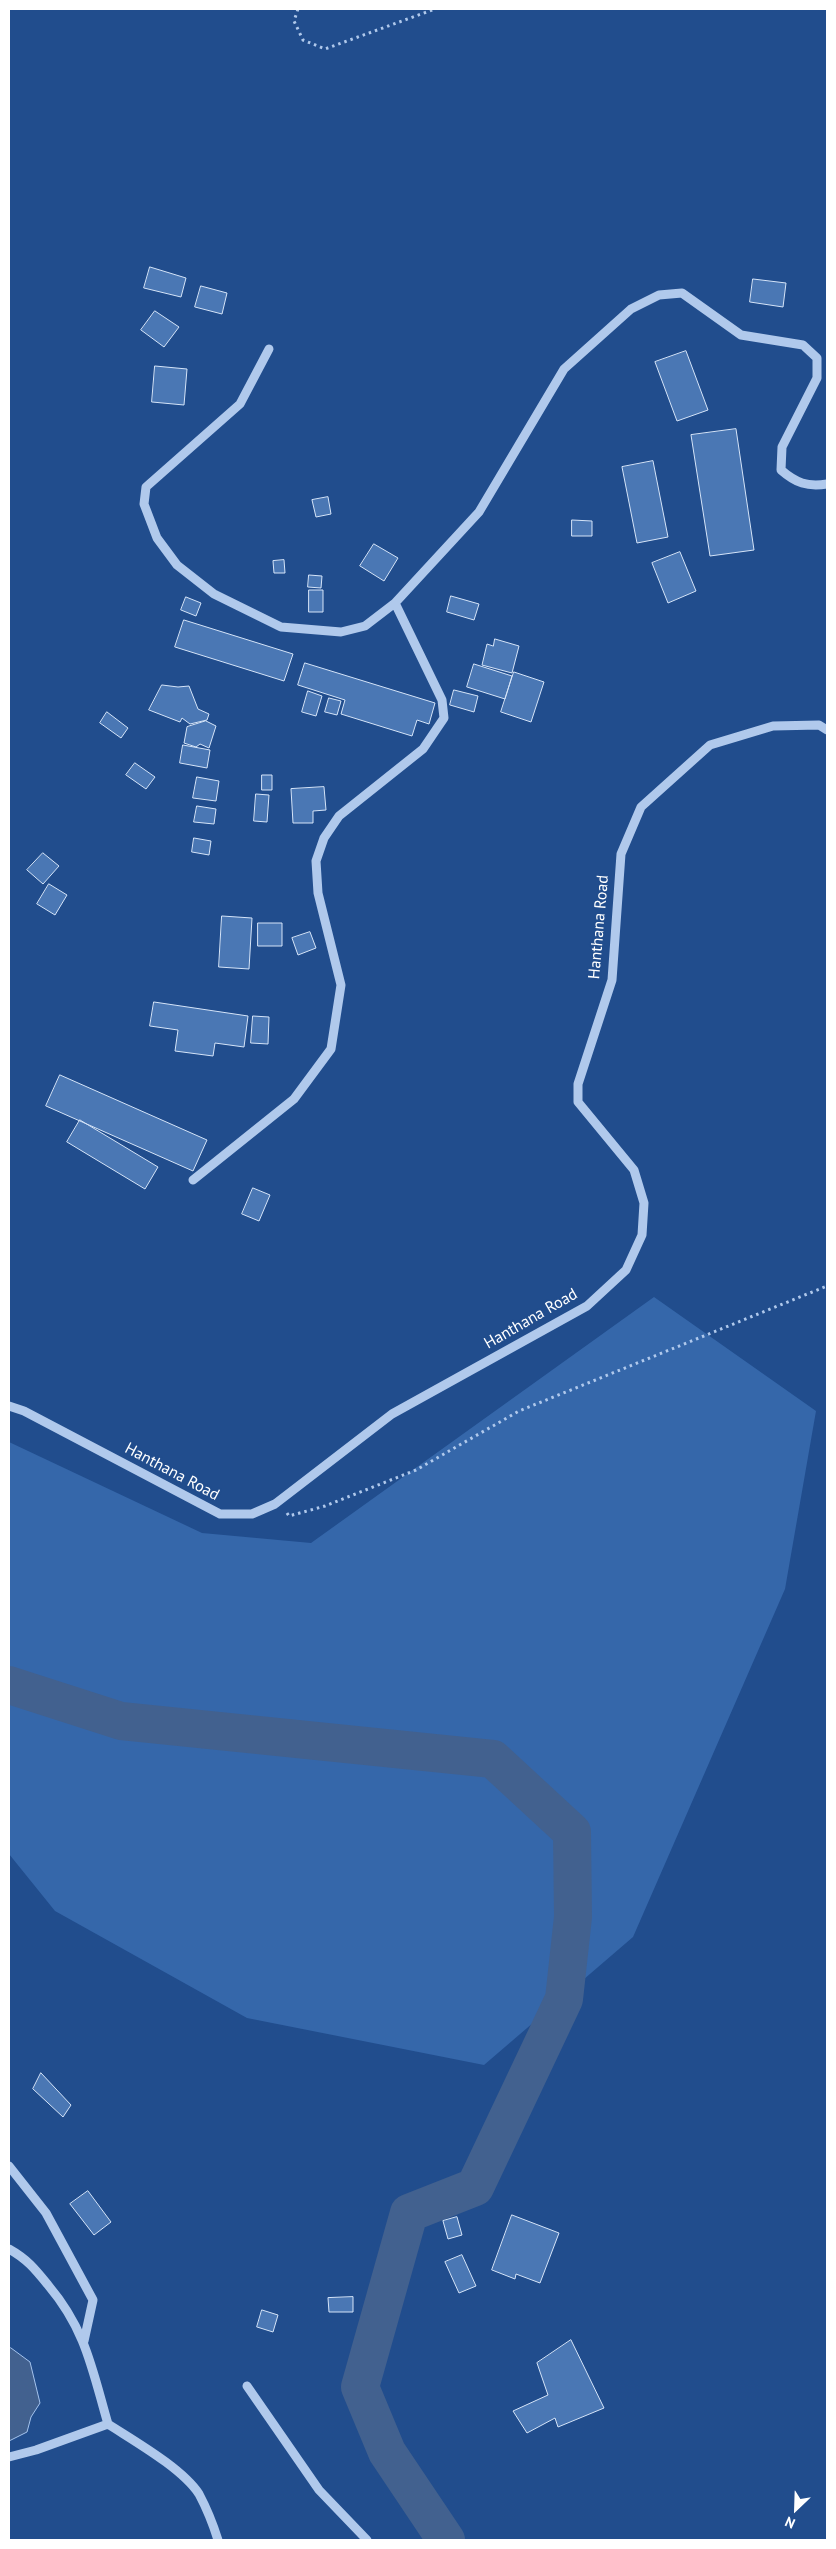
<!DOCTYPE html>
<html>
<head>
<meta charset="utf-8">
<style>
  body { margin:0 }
  #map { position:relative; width:836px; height:2549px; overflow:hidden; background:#214d8d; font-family:"PT Sans",sans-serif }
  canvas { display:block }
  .frame { position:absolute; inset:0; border:10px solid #fff; pointer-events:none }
  .north { position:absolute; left:771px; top:2484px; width:50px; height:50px; -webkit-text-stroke:4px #214d8d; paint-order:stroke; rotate:204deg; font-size:14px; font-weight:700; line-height:20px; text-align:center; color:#fff }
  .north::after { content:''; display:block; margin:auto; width:18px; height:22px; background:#fff; clip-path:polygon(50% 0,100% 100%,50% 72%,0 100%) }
</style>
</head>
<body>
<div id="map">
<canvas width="836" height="2549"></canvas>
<div class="frame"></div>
<div class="north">N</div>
</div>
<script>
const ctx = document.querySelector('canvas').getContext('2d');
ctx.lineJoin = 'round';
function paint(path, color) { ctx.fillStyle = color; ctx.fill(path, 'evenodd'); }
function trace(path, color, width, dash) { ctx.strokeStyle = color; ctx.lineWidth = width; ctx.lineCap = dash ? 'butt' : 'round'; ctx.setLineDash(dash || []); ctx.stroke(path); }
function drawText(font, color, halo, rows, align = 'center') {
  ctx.font = font + ' "PT Sans",sans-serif'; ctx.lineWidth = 4; ctx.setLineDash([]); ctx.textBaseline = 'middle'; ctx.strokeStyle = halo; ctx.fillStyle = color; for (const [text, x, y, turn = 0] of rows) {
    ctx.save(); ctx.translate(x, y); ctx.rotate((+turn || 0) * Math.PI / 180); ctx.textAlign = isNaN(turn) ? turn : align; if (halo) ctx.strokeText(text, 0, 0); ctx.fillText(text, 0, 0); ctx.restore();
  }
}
paint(new Path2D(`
  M654 1297 816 1411 785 1589 633 1937 484 2065 247 2018 55 1911 9 1854V1442L202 1533 311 1543Z`), '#3567aa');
const water = new Path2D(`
  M11 2348 30 2362 40 2403 31 2417 27 2432 9 2441V2349Z`);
paint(water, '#42618f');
trace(water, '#a4c3ed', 1);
trace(new Path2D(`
  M9 1685 121 1721 493 1759 572 1832 573 1917 564 1999 475 2187 409 2213 360 2387 387 2452 446 2540`), '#42618f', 38);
const building = new Path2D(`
  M150 267 186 278 181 297 144 288Z
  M753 279 786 283 783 307 750 302Z
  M201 286 227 293 222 314 195 307Z
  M155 311 179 327 164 347 141 330Z
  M686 351 708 410 677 421 655 362Z
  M155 366 187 369 184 405 152 402Z
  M736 429 754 550 710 556 691 435Z
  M653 461 668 537 637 543 622 467Z
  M328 497 331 514 316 517 312 500Z
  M572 520 592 521V536H572Z
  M374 544 398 558 384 581 360 566Z
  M680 552 696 591 668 603 652 563Z
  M284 560 285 573H274L273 561Z
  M309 575 322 576 321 588 308 587Z
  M309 590H323V612H309Z
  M451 596 479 604 474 620 447 612Z
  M186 597 201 603 196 616 181 610Z
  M184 620 293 654 284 681 175 647Z
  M495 639 519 646 512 673 482 665 487 644 493 646Z
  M305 663 435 703 429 724 417 720 412 736 341 714 345 700 298 685Z
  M474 664 512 676 505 699 467 687Z
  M514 672 544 682 531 722 501 712Z
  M162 685 178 687 189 686 198 709 209 714 207 720 190 724 182 718 180 722 149 710Z
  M454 690 478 696 474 712 450 705Z
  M308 691 322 696 316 716 302 712Z
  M329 698 341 701 337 715 325 712Z
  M107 712 128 728 121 738 100 723Z
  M206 721 216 726 209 748 200 744 196 747 184 743 187 727Z
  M183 745 210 750 207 768 180 763Z
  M135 763 155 777 146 789 126 775Z
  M262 775H272V790H262Z
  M197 777 219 781 216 801 193 798Z
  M324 787 326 810 313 811V823H293L291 789Z
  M256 794 269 795 267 822 254 821Z
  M197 806 216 809 214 824 194 822Z
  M194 838 211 841 209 855 192 852Z
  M43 853 59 866 43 884 27 870Z
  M49 884 67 895 55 915 37 904Z
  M222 916 252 918 249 969 219 967Z
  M258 923H282V946H258Z
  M310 932 316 948 298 955 292 938Z
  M154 1002 248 1016 244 1047 215 1043 213 1056 175 1051 178 1030 150 1026Z
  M253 1016 269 1017 268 1044 251 1043Z
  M60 1075 207 1140 193 1171 46 1106Z
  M80 1120 158 1167 145 1189 67 1142Z
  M253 1188 270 1195 259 1221 242 1214Z
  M41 2073 71 2105 63 2117 33 2089Z
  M88 2191 111 2222 94 2235 70 2204Z
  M512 2215 559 2233 540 2283 516 2274 515 2279 492 2270Z
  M457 2217 462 2235 448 2239 443 2221Z
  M462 2255 476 2286 459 2293 445 2262Z
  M353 2297V2312H329L328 2298Z
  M262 2310 278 2315 273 2332 257 2327Z
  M571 2340 604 2408 558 2427 555 2418 527 2433 513 2411 548 2395 537 2363Z`);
paint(building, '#4a77b4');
trace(building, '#d5e4f8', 1);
trace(new Path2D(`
  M298 9 294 21 303 40 325 49 435 9
  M287 1513 289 1516 325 1506 416 1470 519 1411 827 1286`), '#b0c9ec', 3, [2.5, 4]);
trace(new Path2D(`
  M269 349 240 404 146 487 144 504 157 538 177 565 214 594 281 627 341 632 365 626 395 603 479 512 564 369 631 309 659 295 682 293 741 335 803 345 817 358V378L782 447 781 470C796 483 807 487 827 484
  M193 1180 294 1099 331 1049 341 985 318 893 316 861 324 838 339 816 423 749 444 718 442 700 395 603
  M9 1406 24 1411 220 1514H252L275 1504 392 1414 587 1306 626 1270 642 1235 644 1203 634 1170 578 1102V1084L612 980 621 854 641 807 710 745 773 726 819 725 827 730
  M9 2166 46 2213 93 2300 84 2341
  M9 2249C27 2259 35 2269 48 2285 86 2330 92 2369 108 2424 134 2441 182 2468 199 2494 207 2509 213 2524 218 2540
  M247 2386 319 2490 367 2540
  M9 2457 36 2450 108 2424`), '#b0c9ec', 9);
drawText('16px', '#fff', '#214d8d', [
  ["Hanthana Road",599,927,-85],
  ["Hanthana Road",531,1319,-30],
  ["Hanthana Road",172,1472,28]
]);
</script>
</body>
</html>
